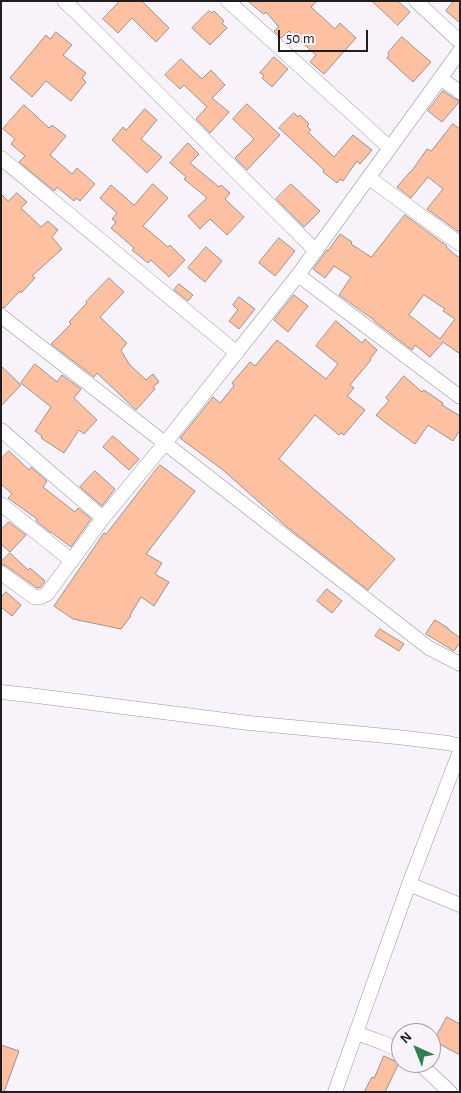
<!DOCTYPE html>
<html>
<head>
<meta charset="utf-8">
<style>
  body { margin:0 }
  #map { position:relative; width:461px; height:1093px; overflow:hidden; background:#f8f3fb; font-family:"Alegreya Sans",sans-serif }
  canvas { display:block }
  .frame { position:absolute; inset:0; border:2px solid #1e1d1f; pointer-events:none }
  .north { position:absolute; left:391px; top:1023px; width:50px; height:50px; box-sizing:border-box; background:#f8f3fb; border:1px solid #a19da3; border-radius:50%; rotate:316deg; font-size:14px; font-weight:700; line-height:20px; text-align:center; color:#1e1d1f }
  .north::after { content:''; display:block; margin:auto; width:18px; height:22px; background:#318050; clip-path:polygon(50% 0,100% 100%,50% 72%,0 100%) }
  .scale { position:absolute; left:278px; top:30px; width:90px; height:22px; box-sizing:border-box; border:2px solid #1e1d1f; border-top:0; padding-left:6px; font-size:15px; line-height:18px; white-space:nowrap; color:#1e1d1f; -webkit-text-stroke:4px #f8f3fb; paint-order:stroke }
</style>
</head>
<body>
<div id="map">
<canvas width="461" height="1093"></canvas>
<div class="frame"></div>
<div class="north">N</div>
<div class="scale">50 m</div>
</div>
<script>
const ctx = document.querySelector('canvas').getContext('2d');
ctx.lineJoin = 'round';
function paint(path, color) { ctx.fillStyle = color; ctx.fill(path, 'evenodd'); }
function trace(path, color, width, dash) { ctx.strokeStyle = color; ctx.lineWidth = width; ctx.lineCap = dash ? 'butt' : 'round'; ctx.setLineDash(dash || []); ctx.stroke(path); }
const building = new Path2D(`
  M120 1H142L169 28 156 42 132 18 118 33 103 19Z
  M248 1H317L311 7 335 29 340 23 356 38 324 74 310 62 316 55 289 31 281 38 274 31 279 27 266 12 264 14Z
  M372 1H398L410 12 398 25Z
  M454 1H460V23L446 11Z
  M209 11 212 13 214 11 224 21 222 23 227 28 210 45 192 28Z
  M56 32 72 45 63 55 86 73 82 78 86 82 71 101 46 81 32 97 10 78 46 35 50 39Z
  M402 37 431 62 413 82 387 58 389 55 388 53Z
  M274 57 288 69 272 87 262 78 264 75 260 73Z
  M181 59 202 79 211 70 225 85 212 98 229 112 210 133 196 119 207 107 184 85 180 89 165 75Z
  M443 91 455 99 460 101 442 122 428 111Z
  M247 104 280 135 247 170 235 158 254 139 233 119Z
  M24 105 49 128 52 125 66 136 50 155 72 174 77 168 95 184 80 201 76 198 74 201 57 187 54 191 19 162 25 156 11 144 15 139 3 129Z
  M145 109 157 120 141 139 162 157 147 173 112 140 123 127 126 130Z
  M294 113 298 117 300 115 309 124 307 126 311 130 308 132 334 157 353 135 372 150 360 164 357 161 343 181 340 179 337 183 323 172 324 170 279 128Z
  M453 124 460 129V233L427 209 443 189 428 177 411 198 397 187 410 172H411L427 149 431 151Z
  M188 143 199 154 190 163 219 187 221 185 230 193 225 199 244 217 227 235 210 219 200 229 188 216 207 198 184 179 186 177 170 163Z
  M153 184 168 198 143 226 168 247 170 245 185 260 169 277 151 260 148 263 132 250 134 248 111 228 116 222 112 219 117 213 100 198 111 185 134 205Z
  M291 184 320 211 304 227 276 199Z
  M17 193 27 202 21 208 41 227 48 221 58 230 52 237 62 249 32 276 35 278 21 293 20 291 4 308 1 307V194L8 201Z
  M405 215 447 246 446 247 451 251V252L460 258V354L443 342 430 357 415 345 412 350 374 321V320L339 295 351 277 334 266 325 278 313 269 327 250 328 251 340 234 352 242 351 244 371 257ZM424 295 445 309 443 311 455 319 440 339 409 315Z
  M279 238 295 251 275 276 259 263Z
  M206 247 222 261 205 282 188 268Z
  M109 278 124 292 100 317 127 343 121 350 129 364 146 380 153 374 159 382 153 387 155 389 136 410 97 373 94 377 51 344 71 324 69 322 87 303 86 302Z
  M179 284 193 295 188 301 174 290Z
  M294 295 308 306 288 332 274 320Z
  M239 297 255 309 239 329 229 321 238 310 233 305Z
  M336 321 362 343 365 339 377 350 370 359 371 360 350 385 354 388 347 396 365 410 344 435 341 433 339 435 315 415 279 459 395 559 368 590 287 527 223 470 180 438 213 397 220 403 234 386 232 383 250 362 255 366 277 340 326 379 338 364 316 346Z
  M35 364 57 382 62 375 81 389 74 398 97 420 84 434 79 430 64 453 41 438 42 436 35 431 51 407 21 383Z
  M1 366 21 385 1 406Z
  M404 376 422 392 424 390 443 403 442 405 460 416V430L453 441 428 425 415 444 386 423 376 415 389 401 386 398Z
  M113 436 139 459 129 470 103 447Z
  M9 451 29 470 31 467 47 481 43 487 75 512 78 508 91 519 71 547 51 532V533L36 521 37 519 8 498 12 494 1 484V459Z
  M160 465 195 491 146 554 162 563 155 574 169 582 154 606 141 597 130 615 131 616 121 629 73 619 54 606 104 533 106 534Z
  M95 471 115 489 102 506 80 487Z
  M9 522 26 535 10 552 1 544V530Z
  M10 553 28 570 30 568 45 581 41 587 37 588 6 566 1 564V562Z
  M327 589 342 601 332 613 317 601Z
  M6 592 21 605 12 616 1 607V598Z
  M435 620 448 628V629L460 638V642L454 651 426 634Z
  M380 629 404 644 399 651 375 636Z
  M447 1017 460 1024V1055L434 1041Z
  M1 1045 19 1051 4 1092H1Z
  M384 1056 399 1063 385 1092H364L372 1077 374 1078Z`);
paint(building, '#fdc1a1');
trace(building, '#9a928e', 1);
const minor = new Path2D(`
  M64 1 76 12 316 251
  M228 1 390 148
  M416 1 460 42
  M440 78 460 92
  M1 158 237 353
  M369 178 460 244
  M298 275 460 397
  M1 316 429 648 460 664
  M1 430 103 518
  M1 504 72 561
  M1 573 34 597H41L47 594 103 518 165 443 298 275 460 51
  M1 692 29 695 249 723 397 737 448 743 460 746
  M409 884 460 905
  M356 1033 381 1042 401 1051
  M419 1063 450 1092
  M335 1092 409 884 460 751`);
trace(minor, '#9a969d', 15);
trace(minor, '#fff', 14);
</script>
</body>
</html>
